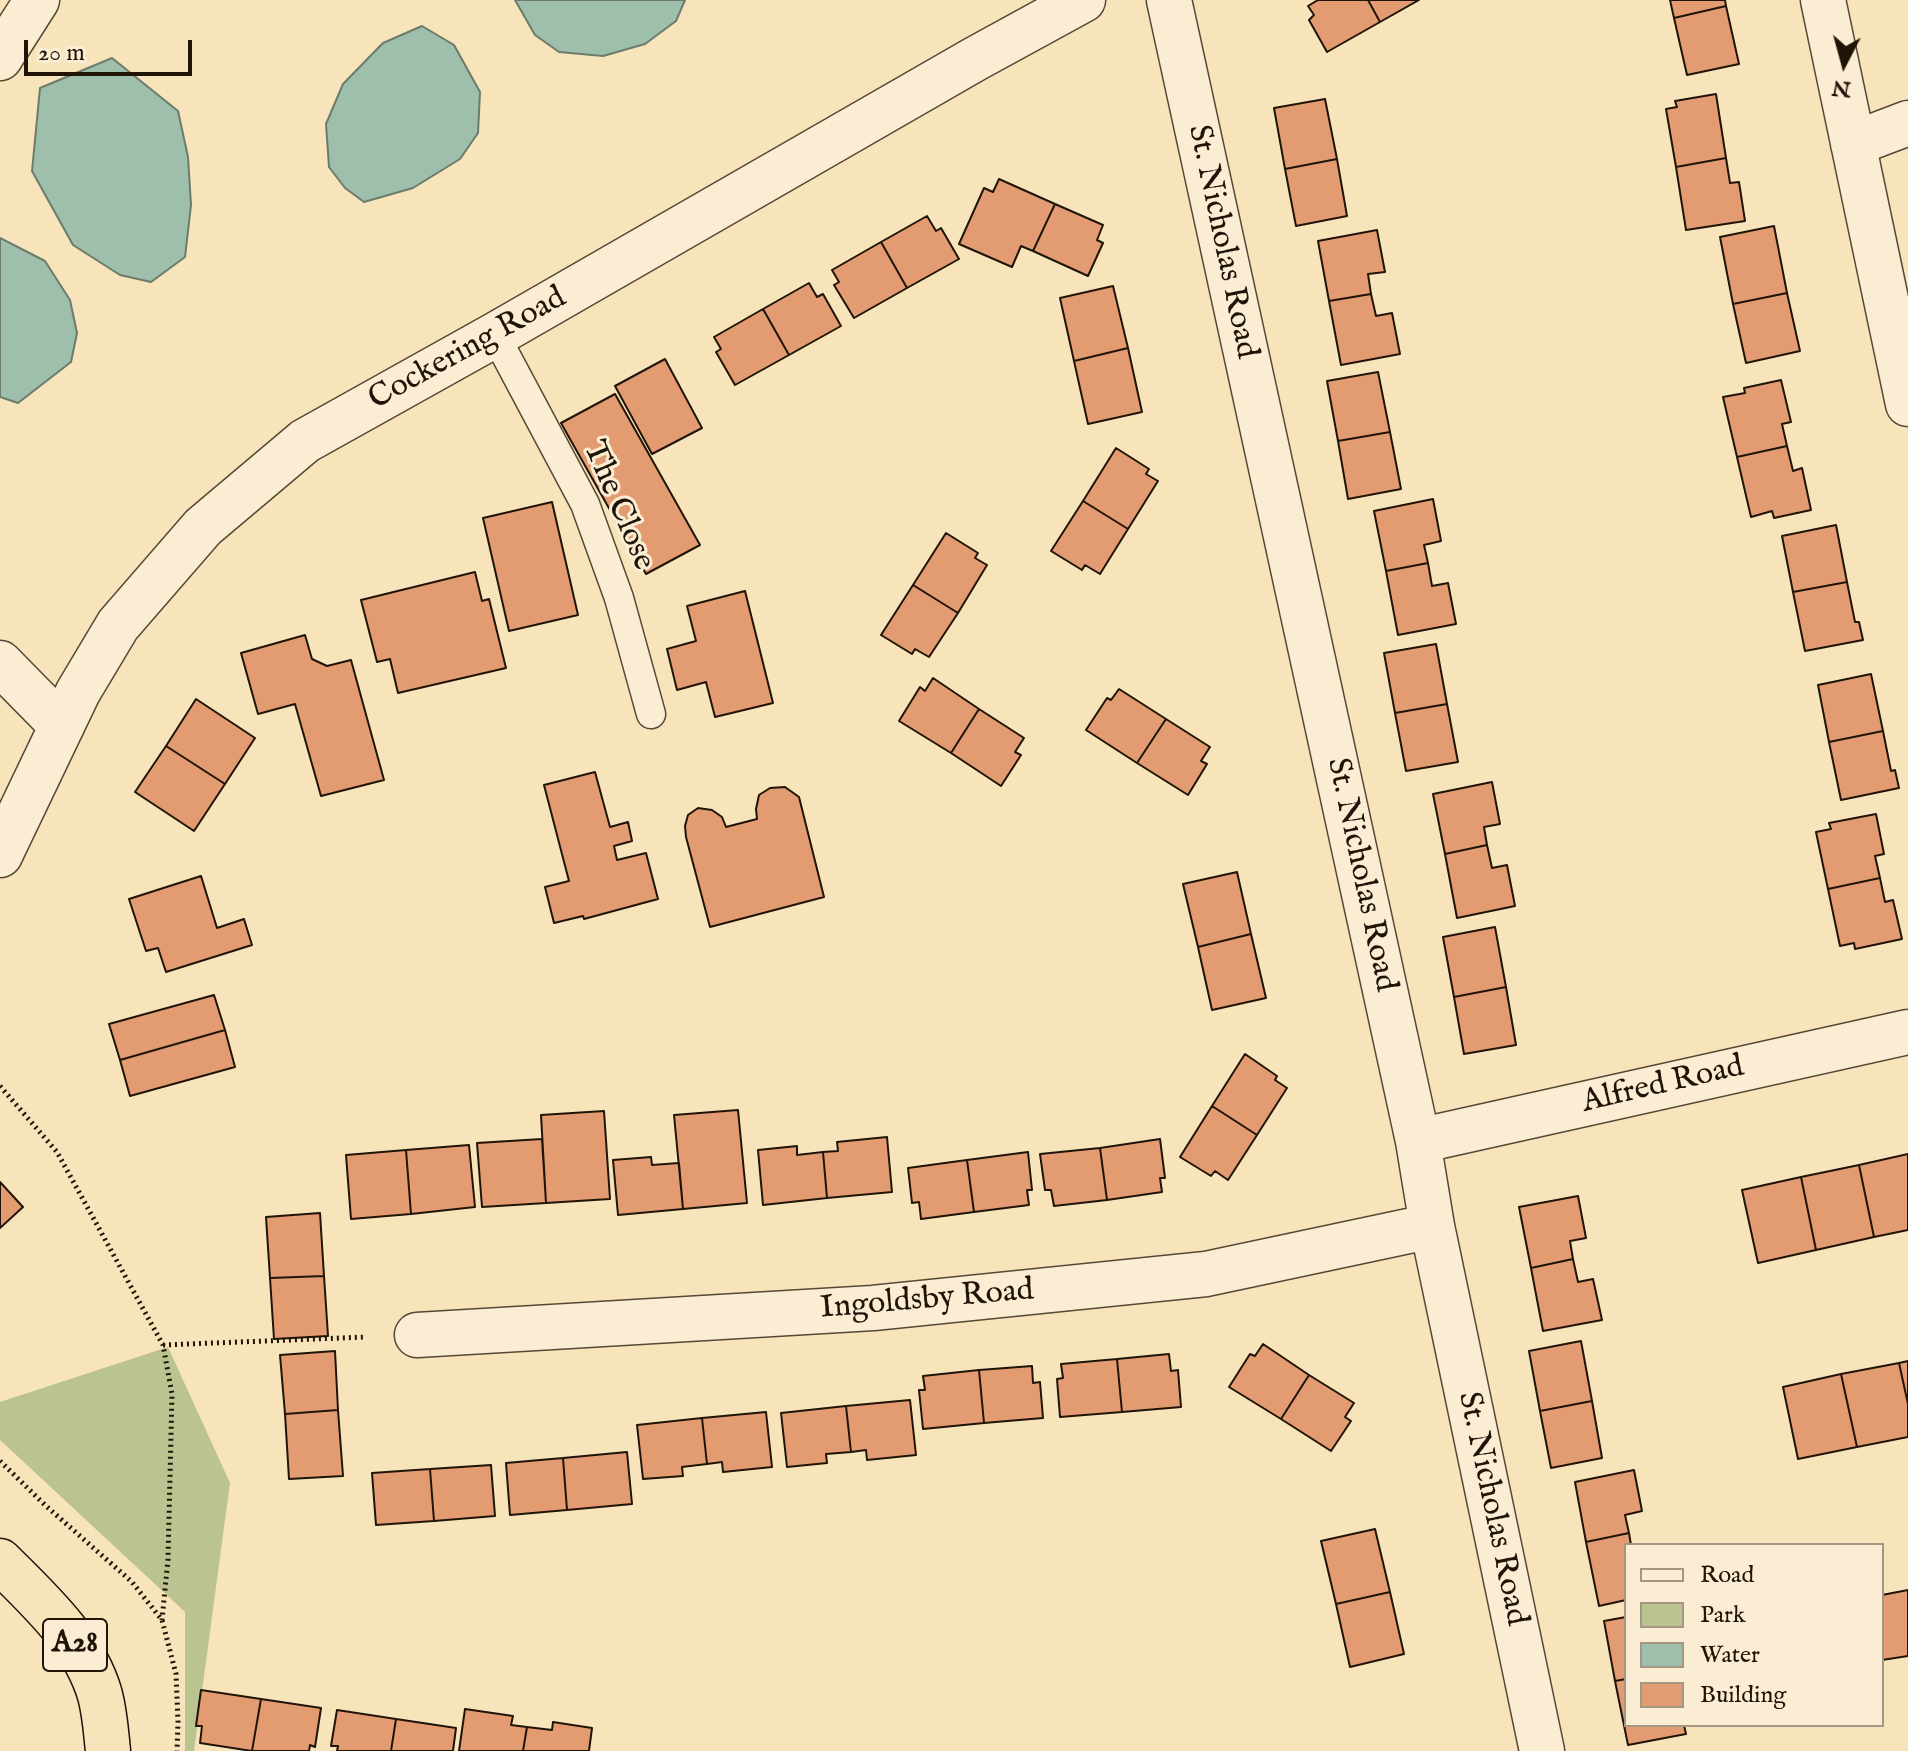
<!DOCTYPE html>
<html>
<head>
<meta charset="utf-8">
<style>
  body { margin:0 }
  #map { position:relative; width:1908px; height:1751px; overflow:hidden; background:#f7e4bb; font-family:"IM FELL English",serif }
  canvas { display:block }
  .legend { position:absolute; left:1624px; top:1543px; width:260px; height:184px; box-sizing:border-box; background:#faedd3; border:2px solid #a39682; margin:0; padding:10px 14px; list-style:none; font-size:24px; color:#201408 }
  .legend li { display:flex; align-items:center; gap:16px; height:40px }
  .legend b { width:40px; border:2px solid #a39682 }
  .north { position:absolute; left:1804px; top:24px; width:80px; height:80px; -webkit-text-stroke:6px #faedd3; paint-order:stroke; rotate:186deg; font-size:22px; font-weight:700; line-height:32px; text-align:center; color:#201408 }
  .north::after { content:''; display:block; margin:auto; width:28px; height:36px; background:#201408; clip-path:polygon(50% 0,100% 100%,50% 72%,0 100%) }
  .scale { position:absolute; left:24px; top:40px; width:168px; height:36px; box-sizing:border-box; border:4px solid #201408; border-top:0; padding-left:10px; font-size:24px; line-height:28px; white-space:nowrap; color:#201408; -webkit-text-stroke:6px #faedd3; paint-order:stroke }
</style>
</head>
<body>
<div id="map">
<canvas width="1908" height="1751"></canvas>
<ul class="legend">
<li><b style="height:10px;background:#faedd3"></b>Road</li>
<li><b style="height:22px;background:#bbc491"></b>Park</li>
<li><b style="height:22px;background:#9ebfac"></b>Water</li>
<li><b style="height:22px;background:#e39c72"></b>Building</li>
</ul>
<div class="north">N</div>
<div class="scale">20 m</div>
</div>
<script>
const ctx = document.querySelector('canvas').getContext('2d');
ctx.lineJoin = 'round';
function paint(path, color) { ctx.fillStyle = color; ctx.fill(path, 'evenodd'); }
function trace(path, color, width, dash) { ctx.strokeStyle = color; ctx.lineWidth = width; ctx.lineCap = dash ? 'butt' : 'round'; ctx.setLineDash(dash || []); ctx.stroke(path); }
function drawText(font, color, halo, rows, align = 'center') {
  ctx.font = font + ' "IM FELL English",serif'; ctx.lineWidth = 6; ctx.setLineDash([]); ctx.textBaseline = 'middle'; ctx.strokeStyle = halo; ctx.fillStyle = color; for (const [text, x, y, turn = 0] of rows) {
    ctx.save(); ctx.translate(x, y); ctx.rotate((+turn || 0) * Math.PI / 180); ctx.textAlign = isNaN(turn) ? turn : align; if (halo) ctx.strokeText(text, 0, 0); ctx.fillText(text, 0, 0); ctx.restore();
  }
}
paint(new Path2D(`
  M168 1347 230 1483 194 1751H185V1612L0 1440V1402Z`), '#bbc491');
const water = new Path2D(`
  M515 0H685L676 21 645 44 603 56 559 52 535 35Z
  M422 26 454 45 480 92 478 133 460 159 413 188 364 202 345 188 329 167 326 124 343 84 383 43Z
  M112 58 178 111 188 157 191 205 185 257 151 282 120 275 73 245 32 171 40 88Z
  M0 238 45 261 70 300 77 333 71 362 18 403 0 397Z`);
paint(water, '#9ebfac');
trace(water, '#6c7b6a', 2);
const building = new Path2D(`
  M1318 0H1368L1380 22 1327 52 1309 20 1314 15 1308 6Z
  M1368 0H1419L1380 22Z
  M1670 0H1725L1726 6 1674 18Z
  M1726 6 1739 64 1687 75 1674 18Z
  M1716 94 1726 158 1676 167 1666 109 1677 107 1675 101Z
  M1325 99 1337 159 1285 169 1274 108Z
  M1726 158 1730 183 1739 182 1745 221 1686 230 1676 167Z
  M1337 159 1347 216 1296 226 1285 169Z
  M999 179 1055 204 1033 251 1021 246 1012 267 959 244 984 188 993 192Z
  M1055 204 1103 225 1097 240 1103 243 1088 276 1033 251Z
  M927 216 936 231 941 228 959 259 907 288 881 242Z
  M1774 226 1787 293 1733 304 1720 237Z
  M1377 230 1385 272 1368 274 1371 294 1329 301 1318 241Z
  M881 242 907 288 854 318 834 285 839 282 832 270Z
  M809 283 817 297 823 294 841 326 789 355 763 309Z
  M1113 286 1128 348 1074 361 1060 298Z
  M1787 293 1800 351 1746 363 1733 304Z
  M1371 294 1376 316 1392 313 1400 354 1341 365 1329 301Z
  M763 309 789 355 735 385 716 352 721 349 714 337Z
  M1128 348 1142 412 1088 424 1074 361Z
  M665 359 702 428 652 454 615 386Z
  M1378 372 1390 432 1338 441 1327 381Z
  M1781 380 1791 422 1782 424 1787 446 1737 457 1723 397 1745 393 1744 388Z
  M615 394 700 545 646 574 561 423Z
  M1390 432 1401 489 1348 499 1338 441Z
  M1787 446 1793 471 1802 468 1811 510 1774 518 1772 511 1751 517 1737 457Z
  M1116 448 1149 469 1146 474 1158 481 1128 529 1083 501Z
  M1433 499 1441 541 1424 545 1428 563 1386 571 1374 511Z
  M1083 501 1128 529 1100 574 1085 565 1082 570 1051 551Z
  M552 502 578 615 509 631 483 518Z
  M1836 525 1847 582 1793 592 1782 536Z
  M946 533 978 553 975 558 987 565 958 613 913 585Z
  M1428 563 1432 586 1448 583 1456 624 1398 635 1386 571Z
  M475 572 482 601 489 599 506 668 398 693 390 659 377 662 361 600Z
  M1847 582 1855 622H1859L1863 640 1805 651 1793 592Z
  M913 585 958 613 929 657 915 649 912 654 881 635Z
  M745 591 773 703 715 717 706 682 677 690 667 649 696 641 687 606Z
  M305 635 312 659 327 666 351 660 384 780 321 796 295 704 258 714 241 653Z
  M1436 644 1447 704 1395 713 1384 653Z
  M1871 674 1883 731 1829 742 1818 685Z
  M933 678 979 709 951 753 899 721 920 687 925 691Z
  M1119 689 1166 719 1137 763 1086 730 1107 698 1111 700Z
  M196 699 255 738 225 784 166 746Z
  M1447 704 1458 762 1406 771 1395 713Z
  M979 709 1024 738 1015 752 1021 755 1001 786 951 753Z
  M1166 719 1210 747 1201 761 1207 764 1188 795 1137 763Z
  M1883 731 1891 771 1895 770 1899 788 1841 800 1829 742Z
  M166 746 225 784 194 831 135 792Z
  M595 772 610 827 628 822 632 841 614 846 617 860 646 853 658 899 584 919 583 916 554 923 545 887 569 881 544 785Z
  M1492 782 1500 824 1484 827 1487 845 1445 854 1433 794Z
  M785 787 799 797 824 897 710 927 686 837 685 826 688 815 698 808 712 810 722 817 726 827 757 819 756 809 759 795 770 788Z
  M1876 814 1884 854 1875 856 1880 878 1828 889 1816 832 1831 829 1829 823Z
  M1487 845 1492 868 1507 865 1515 906 1457 918 1445 854Z
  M1237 872 1251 934 1198 947 1183 884Z
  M201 876 217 928 244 919 252 945 166 972 158 948 146 951 129 899Z
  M1880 878 1885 902 1893 900 1902 939 1855 949 1854 943 1840 946 1828 889Z
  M1495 927 1506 987 1454 997 1443 937Z
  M1251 934 1266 998 1212 1010 1198 947Z
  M1506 987 1516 1045 1464 1054 1454 997Z
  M214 995 225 1030 120 1060 109 1024Z
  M225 1030 235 1067 130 1096 120 1060Z
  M1245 1054 1277 1076 1275 1080 1287 1088 1257 1135 1212 1106Z
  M1212 1106 1257 1135 1228 1180 1215 1171 1211 1176 1180 1157Z
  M738 1110 747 1203 683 1209 674 1115Z
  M604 1111 610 1199 546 1203 541 1115Z
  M887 1137 892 1192 827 1198 823 1152 838 1151 837 1142Z
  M542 1139 546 1203 482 1207 477 1143Z
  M1160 1139 1165 1178H1160L1162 1192 1107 1200 1100 1148Z
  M469 1145 475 1207 411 1214 406 1150Z
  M797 1146V1155L823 1152 827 1198 763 1205 758 1150Z
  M1100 1148 1107 1200 1054 1206 1051 1190H1045L1040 1154Z
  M406 1150 411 1214 351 1219 346 1155Z
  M1028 1152 1032 1190H1027L1029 1205 974 1212 967 1160Z
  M1908 1154V1230L1874 1237 1859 1165Z
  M651 1157 652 1165 679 1163 683 1209 618 1215 613 1160Z
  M967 1160 974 1212 921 1219 919 1202 912 1203 908 1168Z
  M1859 1165 1874 1237 1816 1250 1801 1177Z
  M1801 1177 1816 1250 1758 1263 1742 1190Z
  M0 1182 23 1207 0 1228Z
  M1578 1196 1586 1238 1570 1241 1573 1259 1531 1268 1519 1207Z
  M320 1213 324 1276 270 1278 266 1217Z
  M1573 1259 1578 1282 1593 1279 1602 1320 1543 1331 1531 1268Z
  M324 1276 328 1336 274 1339 270 1278Z
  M1581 1341 1592 1401 1540 1411 1529 1351Z
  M1263 1344 1309 1375 1281 1419 1229 1387 1250 1354 1255 1356Z
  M335 1351 338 1410 285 1414 280 1355Z
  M1169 1354 1171 1371 1178 1370 1181 1407 1122 1412 1117 1359Z
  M1117 1359 1122 1412 1060 1417 1057 1379 1063 1378 1061 1364Z
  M1908 1361V1404L1899 1363Z
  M1899 1363 1908 1404V1437L1857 1447 1841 1374Z
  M1032 1366 1033 1383 1040 1382 1043 1418 984 1423 979 1370Z
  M979 1370 984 1423 923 1429 919 1390H925L923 1376Z
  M1841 1374 1857 1447 1798 1459 1783 1387Z
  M1309 1375 1354 1403 1345 1417 1351 1421 1331 1451 1281 1419Z
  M910 1400 916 1455 867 1460 866 1450 851 1452 846 1406Z
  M1592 1401 1602 1458 1551 1468 1540 1411Z
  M846 1406 851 1452 826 1454 827 1463 787 1467 781 1413Z
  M338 1410 343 1476 289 1479 285 1414Z
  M766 1412 772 1467 723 1472 722 1462 707 1464 702 1418Z
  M702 1418 707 1464 682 1467 683 1476 643 1479 637 1425Z
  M627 1452 632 1504 567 1510 563 1458Z
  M563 1458 567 1510 510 1515 506 1463Z
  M491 1465 495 1516 434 1521 430 1469Z
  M430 1469 434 1521 376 1525 372 1473Z
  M1634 1470 1642 1511 1625 1515 1629 1533 1586 1542 1575 1482Z
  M1375 1529 1390 1592 1336 1604 1321 1541Z
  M1629 1533 1631 1545H1626V1600L1599 1606 1586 1542Z
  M1908 1590V1656L1882 1660V1595Z
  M1390 1592 1404 1654 1350 1667 1336 1604Z
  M1626 1617V1679L1615 1681 1604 1621Z
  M1626 1679V1725H1684L1686 1734 1628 1745 1615 1681Z
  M201 1690 261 1699 252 1751 200 1743 202 1726H196Z
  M261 1699 321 1708 315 1747 310 1745 309 1751H252Z
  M465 1709 513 1716 511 1725 527 1727 523 1751H459Z
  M337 1710 396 1719 391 1751H337L338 1746H331Z
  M396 1719 456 1728 453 1751H391Z
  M553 1722 592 1728 589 1751H523L527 1727 552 1730Z`);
paint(building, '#e39c72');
trace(building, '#201408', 2);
const lane = new Path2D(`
  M495 335 585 504 619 598 651 714`);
const street = new Path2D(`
  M1169 0 1418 1141 1432 1226 1542 1751
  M1823 0 1908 404
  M0 58 37 0
  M1853 144 1908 123
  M0 663 62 726
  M0 855 78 692 118 625 203 527 305 441 495 335 975 59 1083 0
  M1418 1141 1908 1032
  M417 1335 873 1308 1206 1274 1432 1226`);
const highway = new Path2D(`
  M0 1561C39 1600 84 1640 100 1695 105 1714 106 1732 108 1751`);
trace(lane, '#564835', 31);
trace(street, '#564835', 47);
trace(highway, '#201408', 47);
trace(new Path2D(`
  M0 1086 57 1152 163 1345 172 1394 168 1559 162 1620
  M163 1345 366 1337
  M0 1461 45 1505 132 1582 162 1620 176 1674 178 1722 177 1751`), '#201408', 5, [2, 4]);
trace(lane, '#faedd3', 28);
trace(street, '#faedd3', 44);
trace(highway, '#f7e4bb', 44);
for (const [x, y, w] of [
  [75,1645,64]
]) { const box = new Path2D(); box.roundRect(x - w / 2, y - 26, w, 52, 6); ctx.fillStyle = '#faedd3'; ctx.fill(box); trace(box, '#201408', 2); }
drawText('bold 30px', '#201408', null, [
  ["A28",75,1645]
]);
drawText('32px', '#201408', '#faedd3', [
  ["St. Nicholas Road",1221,242,78],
  ["Cockering Road",468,350,-29],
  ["The Close",617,506,67],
  ["St. Nicholas Road",1360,875,78],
  ["Alfred Road",1663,1086,-13],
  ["Ingoldsby Road",927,1301,-5],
  ["St. Nicholas Road",1491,1509,78]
]);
</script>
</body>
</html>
